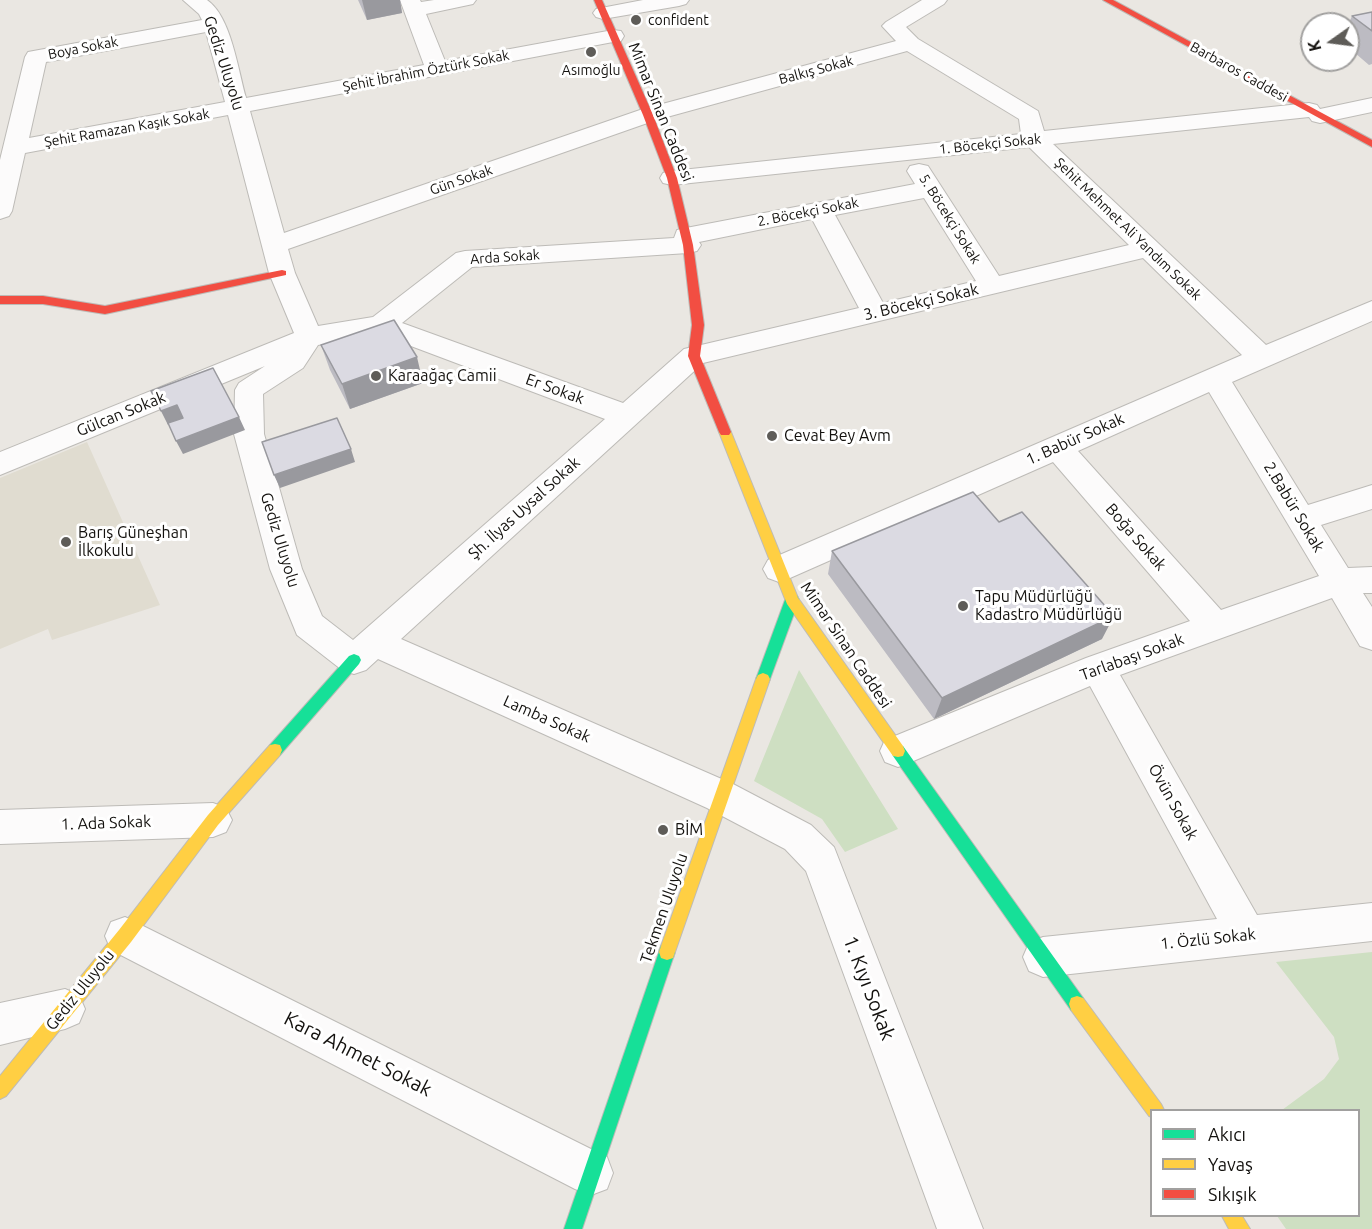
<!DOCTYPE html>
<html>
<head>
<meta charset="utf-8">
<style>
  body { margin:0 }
  #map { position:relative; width:1372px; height:1229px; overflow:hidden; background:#eae7e2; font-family:Ubuntu,sans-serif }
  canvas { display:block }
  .legend { position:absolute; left:1150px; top:1109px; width:210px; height:108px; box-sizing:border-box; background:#fff; border:2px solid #a1a09f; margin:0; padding:8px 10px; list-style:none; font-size:18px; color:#13110e }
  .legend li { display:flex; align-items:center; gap:12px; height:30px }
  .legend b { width:30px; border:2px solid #a1a09f }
  .north { position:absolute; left:1300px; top:12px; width:60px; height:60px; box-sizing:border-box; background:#fff; border:2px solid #a1a09f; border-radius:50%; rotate:256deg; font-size:16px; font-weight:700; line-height:24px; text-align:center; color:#13110e }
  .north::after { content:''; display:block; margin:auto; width:21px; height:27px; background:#5e5c58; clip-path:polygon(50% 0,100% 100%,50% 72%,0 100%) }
</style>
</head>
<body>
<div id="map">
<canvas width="1372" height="1229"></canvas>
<ul class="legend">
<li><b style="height:8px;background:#16e098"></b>Akıcı</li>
<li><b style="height:8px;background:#ffcf43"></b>Yavaş</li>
<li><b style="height:8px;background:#f24e42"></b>Sıkışık</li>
</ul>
<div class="north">K</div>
</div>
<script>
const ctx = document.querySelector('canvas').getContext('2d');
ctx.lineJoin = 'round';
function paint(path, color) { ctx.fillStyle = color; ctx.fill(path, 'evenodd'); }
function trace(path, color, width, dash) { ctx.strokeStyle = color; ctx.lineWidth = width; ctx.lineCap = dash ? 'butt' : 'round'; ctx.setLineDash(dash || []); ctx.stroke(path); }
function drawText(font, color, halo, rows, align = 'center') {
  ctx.font = font + ' Ubuntu,sans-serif'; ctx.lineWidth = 6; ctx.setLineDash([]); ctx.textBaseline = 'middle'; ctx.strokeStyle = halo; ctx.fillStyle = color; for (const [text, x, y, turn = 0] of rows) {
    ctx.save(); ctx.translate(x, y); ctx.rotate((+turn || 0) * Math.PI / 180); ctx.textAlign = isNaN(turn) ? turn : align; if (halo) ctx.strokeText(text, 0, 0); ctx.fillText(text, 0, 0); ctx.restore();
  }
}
paint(new Path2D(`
  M87 442 160 605 52 640 48 629 0 649V478Z`), '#e0dcd0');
paint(new Path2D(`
  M799 670 898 829 845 852 822 819 754 781Z
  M1372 952V1229H1286L1277 1216H1358V1110H1282L1324 1079 1339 1059 1334 1037 1276 962Z`), '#cedfc2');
const street = new Path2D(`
  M183 0H207C231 16 238 70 246 98L424 65 400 0H420L421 2 434 0H476L473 4 426 14 445 61 613 30 621 31 624 36 621 41 613 42 250 111 284 233 640 110 896 41 882 26 886 22 922 0H947L944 4 906 27 918 39 1038 111 1044 131 1309 103 1317 105 1320 109 1372 98V112L1320 123 1312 121 1309 117 1053 144 1266 345 1372 301V321L1232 382 1308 505 1372 485V509L1321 525 1348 568 1372 567V593H1363L1372 607V650L1360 646 1332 598 1120 675 1257 915 1372 903V941L1043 977 1029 971 1023 957 1029 943 1043 937 1217 919 1090 686 911 762 898 767 885 762 880 751 885 740 1086 658 1190 621 1053 462 790 578 779 582 768 578 763 569 768 560 1242 355 1143 258 703 363 401 639 733 784 811 825 834 847 983 1229H937L806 871 785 849 707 808 378 659 366 670 354 674 342 670 297 635 270 569 234 434 235 390 239 383 265 366 0 475V452L294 333 269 273 228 115 25 153 12 211 9 216 0 219V160L25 57 28 52 202 20 199 14ZM206 32 225 102 29 138 46 62ZM907 51 1019 119 1021 134 672 171 663 173 660 178 663 183 672 185 1029 147 1129 245 999 276 928 166 919 164 910 166 907 171 915 184 686 228 677 230 674 238 465 251 456 253 373 317 318 326 295 273 288 249 656 120ZM924 198 976 281 883 303 835 215ZM812 219 859 308 684 349 623 403 402 323 472 267 688 253 697 251 701 245 699 242ZM379 334 605 419 353 640 322 616 302 569 264 434 263 394 303 368 318 345ZM1209 392 1319 576 1221 610 1078 451Z
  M643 0H689L686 4 679 6 603 19 596 17 593 13 596 9Z
  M213 803 226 808 232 820 226 832 213 837 0 844V810Z
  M125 917 607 1157 613 1173 607 1189 591 1195 575 1189 111 950 105 936 111 922Z
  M65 989 79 995 85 1009 79 1023 65 1029 0 1045V1003Z`);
const fast = new Path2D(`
  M792 595 797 596 799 600 770 679 768 683 763 685 758 683 756 679 785 600 787 596Z
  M354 654 359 656 361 660 359 664 280 755 275 756 270 755 268 750 270 745 349 656Z
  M898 745 903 746 1083 998 1085 1004 1083 1010 1077 1012 1071 1010 893 756 891 751 893 746Z
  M667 944 673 946 675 952 582 1229H564L659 952 661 946Z`);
const slow = new Path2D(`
  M725 428 731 432 798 598 903 746 905 751 903 756 898 757 893 756 787 604 719 432Z
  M763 673 768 675 770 679 675 952 673 958 667 960 661 958 659 952 756 679 758 675Z
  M275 744 280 745 282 750 280 755 218 825 131 942 6 1096 0 1099V1076L119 930 208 815 270 745Z
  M1077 996 1083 998 1161 1104 1164 1110H1152V1117L1149 1116 1071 1010 1069 1004 1071 998Z
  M1222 1216H1242L1250 1229H1229Z`);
const jam = new Path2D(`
  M594 0H602L653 115 677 178 693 245 704 325 700 356 731 432 729 435H721L719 432 688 356 692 325 683 245 667 178 643 115Z
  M1103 0H1113L1372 140V147Z
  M282 270 286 271V275L105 314 43 304H0V296H43L105 306Z`);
trace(street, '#bdbbb7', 2);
trace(fast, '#bdbbb7', 2);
trace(slow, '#bdbbb7', 2);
trace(jam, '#bdbbb7', 2);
paint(street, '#fcfbfb');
paint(fast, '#16e098');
paint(slow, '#ffcf43');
paint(jam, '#f24e42');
paint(new Path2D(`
  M358 0H400L402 13 367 20Z
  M1372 12V64L1369 65 1348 47V25L1352 16Z
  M321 345 423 383 350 409 330 370Z
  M999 522 1102 639 934 719 828 574 832 551Z`), '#bcbbc2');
paint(new Path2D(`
  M362 0H400L402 13 367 20Z
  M417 357 423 383 350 409 342 384Z
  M177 405 184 418 168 425 161 411Z
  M239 417 245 430 183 454 176 441Z
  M351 449 355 462 280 488 274 475Z
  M1114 616 1102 639 934 719 942 698Z`), '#99999e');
const building = new Path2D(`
  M1372 12V31L1352 16Z
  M394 320 417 357 342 384 321 345Z
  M213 368 239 417 176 441 168 423 183 418 177 405 161 411 151 391Z
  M337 418 351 449 274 475 262 442Z
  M973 492 999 522 1022 512 1114 616 942 698 832 551Z`);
paint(building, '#dbdae2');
trace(building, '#99999e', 1.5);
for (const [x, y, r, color] of [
  [636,20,6,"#5e5c58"],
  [591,52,6,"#5e5c58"],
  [376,376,6,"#5e5c58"],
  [772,436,6,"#5e5c58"],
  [66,542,6,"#5e5c58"],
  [963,606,6,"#5e5c58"],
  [663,830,6,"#5e5c58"]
]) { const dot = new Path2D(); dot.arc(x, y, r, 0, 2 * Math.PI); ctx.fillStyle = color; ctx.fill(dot); trace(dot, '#fff', 2); }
drawText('14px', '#13110e', '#fff', [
  ["confident",648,20],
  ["Asımoğlu",591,70,"center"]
], 'left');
drawText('14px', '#13110e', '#fff', [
  ["Boya Sokak",83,48,-11],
  ["Balkış Sokak",816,70,-15],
  ["Şehit İbrahim Öztürk Sokak",426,71,-11],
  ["Barbaros Caddesi",1239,72,29],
  ["Şehit Ramazan Kaşık Sokak",127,128,-10],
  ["1. Böcekçi Sokak",990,144,-6],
  ["Gün Sokak",461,180,-19],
  ["2. Böcekçi Sokak",808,212,-11],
  ["5. Böcekçi Sokak",950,219,58],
  ["Şehit Mehmet Ali Yandım Sokak",1128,229,44],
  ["Arda Sokak",505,257,-4]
]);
drawText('16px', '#13110e', '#fff', [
  ["Gediz Uluyolu",224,63,72],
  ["Mimar Sinan Caddesi",661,112,68],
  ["3. Böcekçi Sokak",921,302,-13],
  ["Er Sokak",555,389,20],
  ["Gülcan Sokak",121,414,-22],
  ["1. Babür Sokak",1075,439,-24],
  ["2.Babür Sokak",1294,507,59],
  ["Şh. İlyas Uysal Sokak",524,508,-42],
  ["Boğa Sokak",1136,537,49],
  ["Gediz Uluyolu",280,540,73],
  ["Mimar Sinan Caddesi",846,645,56],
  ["Tarlabaşı Sokak",1132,657,-20],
  ["Lamba Sokak",547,719,24],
  ["Övün Sokak",1173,802,61],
  ["1. Ada Sokak",106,823,-2],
  ["Tekmen Uluyolu",664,908,-71],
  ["1. Özlü Sokak",1208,939,-6],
  ["Gediz Uluyolu",80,990,-51]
]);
drawText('16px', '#13110e', '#fff', [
  ["Karaağaç Camii",388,376],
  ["Cevat Bey Avm",784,436],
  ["Barış Güneşhan",78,533],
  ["İlkokulu",78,551],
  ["Tapu Müdürlüğü",975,597],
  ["Kadastro Müdürlüğü",975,615],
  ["BİM",675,830]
], 'left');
drawText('20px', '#13110e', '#fff', [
  ["1. Kıyı Sokak",869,988,69],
  ["Kara Ahmet Sokak",358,1054,27]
]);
</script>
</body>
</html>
